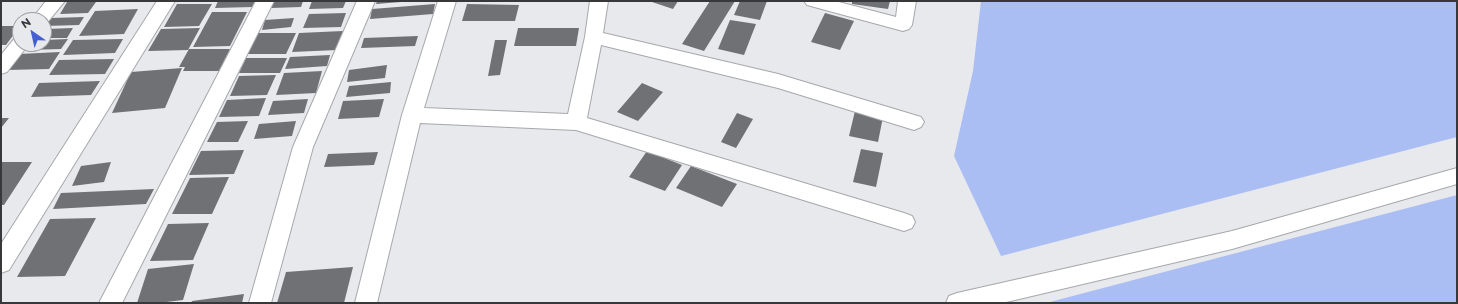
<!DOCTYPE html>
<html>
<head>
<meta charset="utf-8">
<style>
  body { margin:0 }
  #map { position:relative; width:1458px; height:304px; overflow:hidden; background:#e8e9ec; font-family:Montserrat,sans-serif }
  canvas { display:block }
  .frame { position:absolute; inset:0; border:2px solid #38383a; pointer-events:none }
  .north { position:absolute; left:12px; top:12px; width:40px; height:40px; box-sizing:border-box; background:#e8e9ec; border:1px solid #a2a2a5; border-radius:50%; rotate:326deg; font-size:11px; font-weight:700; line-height:16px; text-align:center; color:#38383a }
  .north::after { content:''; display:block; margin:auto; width:14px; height:18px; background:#455fd3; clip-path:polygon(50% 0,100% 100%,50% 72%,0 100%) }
</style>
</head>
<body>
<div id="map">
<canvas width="1458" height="304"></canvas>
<div class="frame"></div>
<div class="north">N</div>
</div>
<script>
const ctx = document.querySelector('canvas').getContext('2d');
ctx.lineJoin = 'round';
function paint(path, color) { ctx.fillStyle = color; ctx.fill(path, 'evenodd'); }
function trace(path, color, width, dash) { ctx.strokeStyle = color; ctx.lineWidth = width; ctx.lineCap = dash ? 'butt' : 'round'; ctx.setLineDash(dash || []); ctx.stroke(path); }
paint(new Path2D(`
  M981 1H1457V137L1001 256 954 156 973 71Z
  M1457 195V303H1046Z`), '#abbef4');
paint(new Path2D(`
  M218 1H255L252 7 215 8Z
  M274 1H303L301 7 271 8Z
  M312 1H346L343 8 309 9Z
  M377 1H401V2L376 4Z
  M649 1H678L673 9Z
  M710 1H735L704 51 682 44Z
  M740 1H767L760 20 734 15Z
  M852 1H890L888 9 852 4Z
  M67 2H96L88 13 60 14Z
  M177 4H212L199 26 164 27Z
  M435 4 433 14 370 19 372 9Z
  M467 4 519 5 515 21H462Z
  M138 9 124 34 79 36 95 11Z
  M212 12H247L230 46 193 47Z
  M346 13 341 27 303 28 309 14Z
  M825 13 854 21 840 50 811 42Z
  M84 17 79 25 45 26 51 18Z
  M294 18 291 27 262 30 265 20Z
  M730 20 756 24 744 55 718 49Z
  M1 26H20L6 45H1Z
  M73 28 67 38H44V32L46 29Z
  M200 28 188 50 148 51 161 29Z
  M518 28H579L576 46H514Z
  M343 31 337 50 292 52 299 33Z
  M257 33H296L286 54H246Z
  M418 36 415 46 361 48 364 38Z
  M68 39 61 49 27 50 31 44H44V40Z
  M123 39 115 53 63 55 73 40Z
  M495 40H507L500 75 488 76Z
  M189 49H230L219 71H183L185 67H179Z
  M60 52 49 69 7 70 19 54Z
  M330 55 327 66 285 69 290 57Z
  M246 58H287L280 73H239Z
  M114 59 105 74 49 75 59 60Z
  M387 65 385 78 347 82 349 70Z
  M182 68 165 108 112 113 131 72Z
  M322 71 316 93 276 95 284 73Z
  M276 75 267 95 230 96 239 76Z
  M100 81 91 95 31 97 39 83Z
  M391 82 390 93 346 97 349 86Z
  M642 83 663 92 638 121 617 112Z
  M266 98 259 116 219 117 227 100Z
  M308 99 304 113 268 115 273 101Z
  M384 99 379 117 338 119 343 101Z
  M855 111 883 117 878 142 849 136Z
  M737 113 753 119 736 148 721 142Z
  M1 118H9L1 128Z
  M248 121 238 142H207L217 122Z
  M296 121 292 136 254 139 259 124Z
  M861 149 883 153 876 187 853 182Z
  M244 150 234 174 189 175 201 151Z
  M647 151 682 165 665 191 629 177Z
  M378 152 374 165 324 167 328 154Z
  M1 162H32L4 205H1Z
  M111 162 104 182 72 186 81 166Z
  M691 166 737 184 722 207 676 188Z
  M229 177 212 214H172L190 178Z
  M154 189 146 204 53 209 61 193Z
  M96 218 65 276 17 277 50 219Z
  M209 223 193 260 150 261 168 224Z
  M194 264 183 300 158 303H137L148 269Z
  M353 267 344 303H277L286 272Z
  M244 294 242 303H191L192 301Z`), '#707174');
const minor = new Path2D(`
  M46 1H65L46 24 44 25V20H31Z
  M157 1H175L9 270 1 273V244Z
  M256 1H274L122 303H99Z
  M357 1H375L313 147 271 303H249L293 147Z
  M438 1H456L424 108 568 114 585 37 590 1H608L603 33 778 74 921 117 924 122 921 127 914 130 778 88 601 45 587 118 904 213 912 216 915 222 912 228 904 231 576 130 420 123 377 303H355L402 115Z
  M804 1H835L896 17 898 1H916L912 25 909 29 903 31 807 5Z
  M20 38V44H29L7 72 1 74V55L14 39Z
  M1457 168V184L1232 249 1002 303H946L949 296 957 293 1232 231Z`);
trace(minor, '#a7a8ab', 2);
paint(minor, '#fff');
</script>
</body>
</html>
